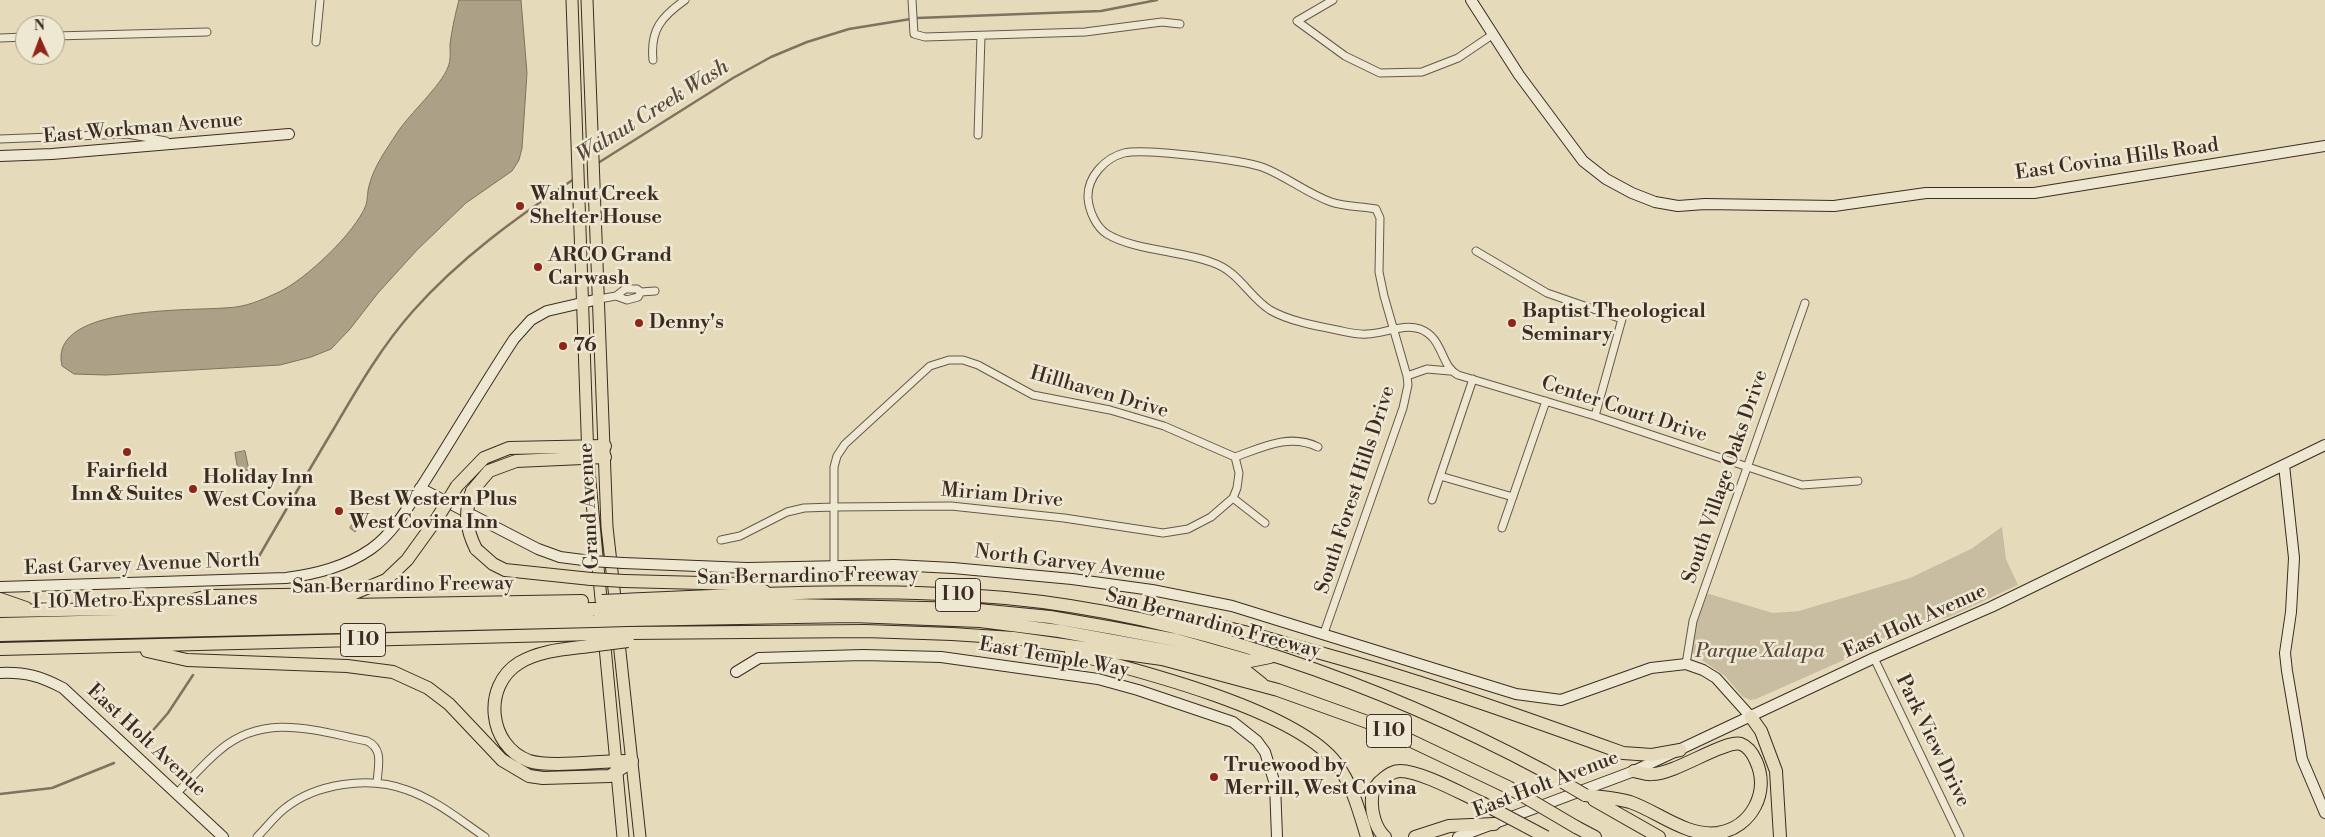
<!DOCTYPE html>
<html>
<head>
<meta charset="utf-8">
<style>
  body { margin:0 }
  #map { position:relative; width:2325px; height:837px; overflow:hidden; background:#e5dbbb; font-family:"Libre Bodoni",serif }
  canvas { display:block }
  .north { position:absolute; left:15px; top:15px; width:50px; height:50px; box-sizing:border-box; background:#eee8d3; border:1px solid #a79d8d; border-radius:50%; rotate:358deg; font-size:14px; font-weight:700; line-height:20px; text-align:center; color:#3c2c23 }
  .north::after { content:''; display:block; margin:auto; width:18px; height:22px; background:#8f2418; clip-path:polygon(50% 0,100% 100%,50% 72%,0 100%) }
</style>
</head>
<body>
<div id="map">
<canvas width="2325" height="837"></canvas>
<div class="north">N</div>
</div>
<script>
const ctx = document.querySelector('canvas').getContext('2d');
ctx.lineJoin = 'round';
function paint(path, color) { ctx.fillStyle = color; ctx.fill(path, 'evenodd'); }
function trace(path, color, width, dash) { ctx.strokeStyle = color; ctx.lineWidth = width; ctx.lineCap = dash ? 'butt' : 'round'; ctx.setLineDash(dash || []); ctx.stroke(path); }
function drawText(font, color, halo, rows, align = 'center') {
  ctx.font = font + ' "Libre Bodoni",serif'; ctx.lineWidth = 5; ctx.setLineDash([]); ctx.textBaseline = 'middle'; ctx.strokeStyle = halo; ctx.fillStyle = color; for (const [text, x, y, turn = 0] of rows) {
    ctx.save(); ctx.translate(x, y); ctx.rotate((+turn || 0) * Math.PI / 180); ctx.textAlign = isNaN(turn) ? turn : align; if (halo) ctx.strokeText(text, 0, 0); ctx.fillText(text, 0, 0); ctx.restore();
  }
}
paint(new Path2D(`
  M2002 527 2006 559 2018 585 1949 617 1937 620 1932 618 1853 656 1756 699 1750 700 1743 697 1725 676 1693 654C1689 640 1702 610 1706 595L1709 594 1773 613 1799 611 1910 578 1971 549Z`), '#c8bda1');
const water = new Path2D(`
  M459 0H521L527 73 522 148 519 160 512 171 466 203 417 250 378 293 350 329 331 349 311 357 280 365 106 375 74 374 62 366C47 302 200 312 236 307 251 305 266 298 279 292 305 280 356 232 366 205 368 199 367 192 369 186 374 166 386 150 397 133 410 113 441 86 448 67 451 60 450 52 450 44 452 29 455 15 459 0Z
  M245 451 249 470 238 471 235 453Z
  M358 516 364 520 355 532 350 528Z`);
paint(water, '#aca087');
trace(water, '#7f725f', 1);
trace(new Path2D(`
  M598 163 733 78 771 57 807 42 849 29 917 18 1101 11 1157 0
  M254 565C280 520 306 475 333 430 357 389 381 347 413 311 460 258 516 218 574 179
  M148 736 168 713 193 675
  M0 794 52 788 114 763`), '#7f725f', 2.5);
const street = new Path2D(`
  M912 0 914 34 925 37 1085 32 1162 22 1180 24
  M1333 0 1297 21 1345 56 1380 73 1422 72 1458 58 1492 35
  M55 36 207 32
  M0 38 25 37
  M316 42 320 0
  M653 60C650 30 661 17 685 0
  M978 135 981 36
  M0 139 127 134 166 141
  M1476 251 1547 293 1622 319 1595 416
  M616 296 627 300 638 297 641 292
  M599 299 616 296 625 289H637L641 292 655 291
  M1407 376 1427 369 1450 371
  M1440 476 1513 497
  M1233 498 1265 523
  M1432 500 1473 379
  M1502 528 1546 401
  M721 540 740 536 787 512 804 508 834 507 951 506 1064 518 1163 533 1188 529 1211 517 1233 498 1237 488 1239 473 1235 457
  M834 566V467L837 456 845 444 930 366 949 360H963L978 365 1033 395 1110 410 1164 426 1235 457C1263 447 1290 433 1318 447
  M1324 633 1403 408 1408 385 1407 376 1384 296 1379 272 1380 218 1376 209C1361 206 1345 207 1331 202 1306 193 1286 176 1262 167 1241 160 1144 148 1124 153 1105 158 1087 177 1088 198 1089 211 1096 227 1107 234 1133 250 1181 251 1211 262 1239 271 1248 296 1270 310 1289 321 1316 326 1337 330 1347 332 1357 335 1367 334 1384 334 1403 323 1420 329 1444 338 1440 366 1458 375L1595 416 1802 485 1858 481
  M1874 658 1960 837
  M1686 664 1693 621 1805 303
  M176 794C191 779 204 763 220 750 265 712 316 731 367 741 384 749 378 766 377 783
  M257 837C266 828 274 817 284 809 316 783 369 776 407 790 436 800 460 820 485 837`);
const secondary = new Path2D(`
  M1471 0 1519 75 1583 161 1606 179 1632 193 1655 202 1678 206 1705 204 1834 206 1926 193H2034L2325 146
  M0 156 52 154 289 134
  M2284 465 2294 558 2291 612 2285 653 2287 671 2302 759 2325 813
  M420 488 538 549 560 557 591 561
  M623 563 747 568 894 565 953 568 1072 579 1152 590 1232 606 1516 694 1561 700 1651 668 1686 664 1703 670 1716 678 1751 717
  M0 587 286 578C316 574 345 567 371 549 394 533 410 504 425 481 455 434 483 386 514 339L531 320 547 311 599 299
  M736 672 759 658 863 655 941 657 1098 679 1138 690 1233 722 1257 741 1265 752 1275 784 1277 837
  M0 673C26 672 40 676 63 688L223 837
  M1458 837 1634 771 1874 658 1991 607 2325 445`);
const primary = new Path2D(`
  M572 0 588 459 602 610
  M587 0 607 527 616 607
  M618 633 640 837
  M604 636 623 837`);
const highway = new Path2D(`
  M457 486 484 458 509 448 605 446
  M472 491 489 471 516 461 605 457
  M476 549 493 564 505 570 591 579
  M624 581 741 584 764 591
  M0 599 26 608
  M624 600C751 594 879 587 1006 598 1189 615 1383 685 1544 771
  M182 603 208 596 352 594 386 580 407 560 438 517
  M625 609 793 605 968 609 1050 617 1113 628 1176 640 1250 661 1270 657
  M0 611 582 601
  M1158 619C1206 619 1255 635 1302 648 1411 677 1518 715 1623 753L1652 755 1680 750
  M627 620 853 616 980 621 1059 631 1190 655 1247 672 1262 684
  M0 624 593 609
  M628 633 865 631 952 634 1013 638 1162 659 1278 690 1384 728 1508 787
  M0 635 595 621
  M597 645C571 649 542 649 519 663 482 686 488 746 529 761 551 768 605 760 632 761
  M0 649 595 634
  M147 651 187 660 347 666 393 672 428 688 449 704 502 760 529 776 543 778 610 776 632 761
  M1071 653C1137 670 1296 710 1336 763 1353 786 1359 811 1367 837
  M1751 717 1761 731 1776 771 1780 837
  M1585 795C1600 797 1617 798 1630 802 1659 812 1686 837 1718 833 1752 827 1770 792 1756 761 1753 754 1749 747 1741 744 1725 739 1676 774 1652 774 1647 775 1640 772 1634 771
  M1594 800 1659 837
  M1576 827 1595 837
  M1385 837C1375 828 1371 811 1372 798 1372 791 1377 783 1383 779 1388 775 1393 771 1400 771 1421 771 1462 794 1482 803
  M1415 837 1449 826 1494 824`);
trace(street, '#665849', 9);
trace(secondary, '#3c2c23', 12);
trace(primary, '#3c2c23', 13);
trace(highway, '#3c2c23', 14);
trace(street, '#eee8d3', 7);
trace(secondary, '#eee8d3', 10);
trace(primary, '#e5dbbb', 11);
trace(highway, '#e5dbbb', 12);
const secondaryBridge = new Path2D(`
  M591 561 623 563`);
const highwayBridge = new Path2D(`
  M472 491C464 512 466 529 476 549
  M438 517 457 486
  M591 579 624 581
  M602 601 624 600
  M593 609H625
  M595 621 627 620
  M595 634 628 633
  M597 645 628 641
  M1544 771 1585 795
  M1508 787 1576 827
  M1482 803 1546 837`);
trace(secondaryBridge, '#3c2c23', 12, []);
trace(highwayBridge, '#3c2c23', 14, []);
trace(secondaryBridge, '#eee8d3', 10);
trace(highwayBridge, '#e5dbbb', 12);
for (const [x, y, r, color] of [
  [520,206,5,"#8f2418"],
  [538,267,5,"#8f2418"],
  [639,323,5,"#8f2418"],
  [1512,323,5,"#8f2418"],
  [563,346,5,"#8f2418"],
  [127,452,5,"#8f2418"],
  [193,489,5,"#8f2418"],
  [339,511,5,"#8f2418"],
  [1214,777,5,"#8f2418"]
]) { const dot = new Path2D(); dot.arc(x, y, r, 0, 2 * Math.PI); ctx.fillStyle = color; ctx.fill(dot); trace(dot, '#eee8d3', 2); }
for (const [x, y, w] of [
  [958,595,45],
  [363,640,45],
  [1389,731,45]
]) { const box = new Path2D(); box.roundRect(x - w / 2, y - 16.5, w, 33, 4); ctx.fillStyle = '#eee8d3'; ctx.fill(box); trace(box, '#3c2c23', 1); }
drawText('bold 19px', '#3c2c23', null, [
  ["I 10",958,595],
  ["I 10",363,640],
  ["I 10",1389,731]
]);
drawText('20px', '#3c2c23', '#eee8d3', [
  ["East Workman Avenue",143,129,-5],
  ["East Covina Hills Road",2117,160,-8],
  ["Hillhaven Drive",1099,393,16],
  ["Center Court Drive",1624,410,18],
  ["South Village Oaks Drive",1726,477,-71],
  ["South Forest Hills Drive",1356,490,-72],
  ["Miriam Drive",1002,496,5],
  ["Grand Avenue",590,506,-93],
  ["North Garvey Avenue",1070,564,7],
  ["East Garvey Avenue North",142,565,-2],
  ["San Bernardino Freeway",808,577,-1],
  ["San Bernardino Freeway",403,586,-1],
  ["I-10 Metro ExpressLanes",145,601,-1],
  ["East Holt Avenue",1915,622,-24],
  ["San Bernardino Freeway",1213,624,15],
  ["East Temple Way",1054,658,10],
  ["East Holt Avenue",146,741,43],
  ["Park View Drive",1932,741,64],
  ["East Holt Avenue",1546,785,-21]
]);
drawText('bold 20px', '#3c2c23', '#eee8d3', [
  ["Walnut Creek",530,195],
  ["Shelter House",530,218],
  ["ARCO Grand",548,256],
  ["Carwash",548,279],
  ["Baptist Theological",1522,312],
  ["Seminary",1522,335],
  ["Denny's",649,323],
  ["76",573,346],
  ["Fairfield",127,472,"center"],
  ["Inn & Suites",127,495,"center"],
  ["Holiday Inn",203,478],
  ["West Covina",203,501],
  ["Best Western Plus",349,500],
  ["West Covina Inn",349,523],
  ["Truewood by",1224,766],
  ["Merrill, West Covina",1224,789]
], 'left');
drawText('italic 20px', '#58493c', '#eee8d3', [
  ["Parque Xalapa",1760,652]
]);
drawText('italic 21px', '#58493c', '#eee8d3', [
  ["Walnut Creek Wash",653,112,-32]
]);
</script>
</body>
</html>
